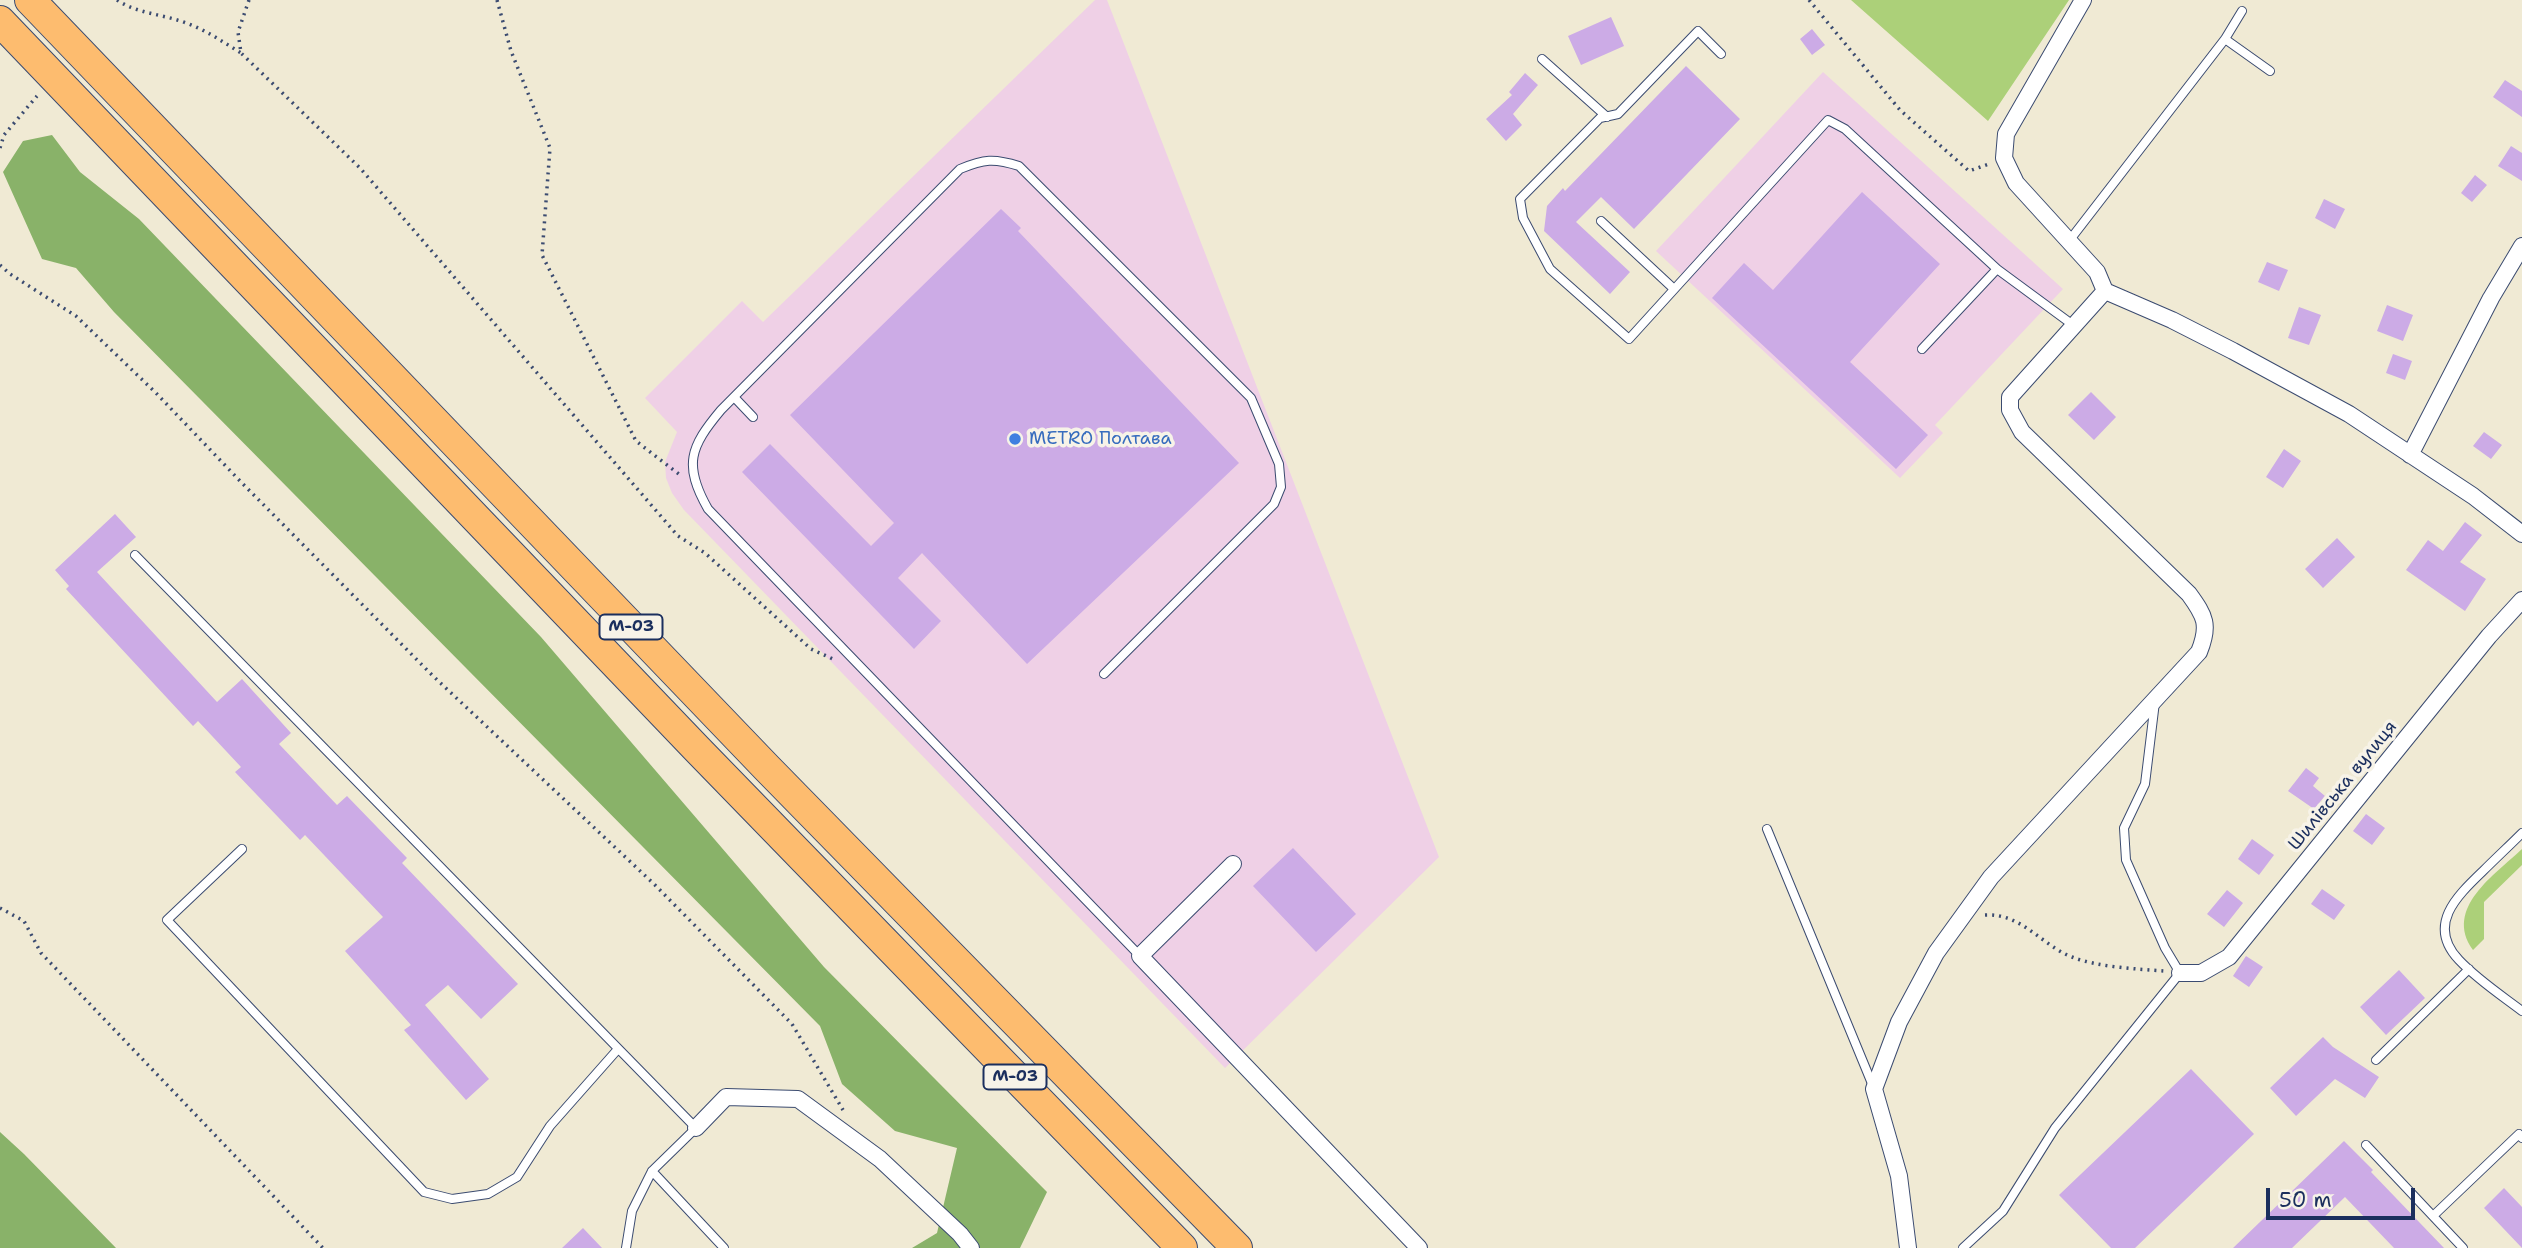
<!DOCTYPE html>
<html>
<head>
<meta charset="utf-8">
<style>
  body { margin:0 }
  #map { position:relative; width:2522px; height:1248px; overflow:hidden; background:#f0ead4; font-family:"Shantell Sans",sans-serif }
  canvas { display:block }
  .scale { position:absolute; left:2266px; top:1188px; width:149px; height:32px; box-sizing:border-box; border:4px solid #1b2f5e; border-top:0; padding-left:9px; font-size:21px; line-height:24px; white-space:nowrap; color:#1b2f5e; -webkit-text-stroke:5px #f7f3e8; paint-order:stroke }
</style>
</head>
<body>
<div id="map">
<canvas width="2522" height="1248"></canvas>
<div class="scale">50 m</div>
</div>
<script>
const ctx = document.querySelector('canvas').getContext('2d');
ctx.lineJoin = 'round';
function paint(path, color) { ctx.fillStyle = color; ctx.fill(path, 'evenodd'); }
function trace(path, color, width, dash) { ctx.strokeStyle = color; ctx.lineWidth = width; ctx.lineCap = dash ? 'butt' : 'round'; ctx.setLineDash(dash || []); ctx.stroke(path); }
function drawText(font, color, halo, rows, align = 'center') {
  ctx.font = font + ' "Shantell Sans",sans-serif'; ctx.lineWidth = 7; ctx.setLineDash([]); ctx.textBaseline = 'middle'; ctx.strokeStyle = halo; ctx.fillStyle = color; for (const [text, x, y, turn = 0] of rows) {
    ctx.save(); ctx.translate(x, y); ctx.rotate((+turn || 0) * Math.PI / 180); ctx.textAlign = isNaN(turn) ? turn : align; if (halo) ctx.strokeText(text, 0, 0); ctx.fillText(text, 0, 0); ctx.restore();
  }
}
paint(new Path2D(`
  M1095 0H1107L1439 857 1225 1068 684 510 672 493 666 478 665 462 677 432 645 398 742 301 763 322Z
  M1823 72 2063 289 1935 425 1943 433 1900 478 1656 251Z`), '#efd0e6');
paint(new Path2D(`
  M1851 0H2069L1988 121Z
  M2522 849V865L2484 902V939L2473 950C2443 908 2496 874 2522 849Z`), '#acd079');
paint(new Path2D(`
  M52 135 80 172 139 219 541 637 824 967 1047 1192 1020 1248H912L937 1233 957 1148 895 1131 842 1084 820 1026 114 312 76 268 42 259 3 172 23 141Z
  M0 1132 24 1154 116 1248H0Z`), '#89b269');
paint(new Path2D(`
  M1611 17 1624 46 1581 65 1568 36Z
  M1812 29 1825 45 1812 55 1800 39Z
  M1686 66 1740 119 1634 229 1601 197 1576 222 1630 272 1610 294 1544 231 1547 206 1563 188 1565 191Z
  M1525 73 1538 85 1513 114 1522 125 1506 141 1486 119 1512 95 1509 92Z
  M2505 80 2522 91V117L2493 97Z
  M2511 146 2522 153V181L2498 166Z
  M2475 175 2487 185 2472 202 2461 193Z
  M1862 192 1940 264 1850 362 1928 435 1896 469 1712 298 1744 263 1773 290Z
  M2324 199 2345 209 2335 229 2315 218Z
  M1001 209 1021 228 1018 231 1239 463 1027 664 922 553 898 578 941 621 914 649 742 472 770 444 871 546 894 523 790 415Z
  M2267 262 2288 270 2279 291 2258 282Z
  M2387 305 2413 315 2403 341 2377 331Z
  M2299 307 2321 315 2309 345 2288 338Z
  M2393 354 2412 361 2405 380 2386 373Z
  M2091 392 2116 417 2094 440 2068 415Z
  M2484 432 2502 445 2491 459 2473 446Z
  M2284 449 2301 461 2283 488 2266 477Z
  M115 514 136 537 97 572 217 702 242 679 291 733 279 744 337 805 347 796 407 858 402 863 518 984 481 1019 448 985 425 1005 489 1079 466 1100 404 1030 411 1025 345 951 383 917 305 835 300 840 235 772 241 767 198 721 193 726 66 589 69 586 55 570Z
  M2465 522 2482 535 2460 562 2486 579 2465 611 2406 570 2428 540 2443 551Z
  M2337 538 2355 557 2323 588 2305 569Z
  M2306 768 2319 778 2313 786 2325 796 2314 809 2288 791Z
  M2366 814 2385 828 2372 845 2353 831Z
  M2252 839 2274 855 2259 875 2238 859Z
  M1293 848 1356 914 1316 952 1253 886Z
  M2322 889 2345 905 2334 920 2311 904Z
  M2227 890 2243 903 2224 927 2207 914Z
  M2246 956 2263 967 2249 987 2233 976Z
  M2399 970 2425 998 2386 1035 2360 1007Z
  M2323 1037 2333 1047 2379 1077 2365 1098 2335 1079 2296 1116 2270 1088Z
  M2191 1069 2254 1134 2135 1248H2111L2059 1195Z
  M2344 1141 2373 1170 2371 1172 2444 1248H2394L2345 1197 2292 1248H2233Z
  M2504 1188 2522 1207V1248L2484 1208Z
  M583 1228 602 1248H562Z`), '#ccabe6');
const lane = new Path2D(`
  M2225 39 2270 71
  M1721 54 1698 31 1618 114 1600 118 1520 199 1523 218 1550 269 1629 339 1828 120 1845 129 1997 269
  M1542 59 1607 117
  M1601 221 1674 289
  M2069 241 2225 39 2242 11
  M1922 349 1997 269 2073 325
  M734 397 753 417
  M135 555 696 1128 652 1171 632 1211 626 1248
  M1104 674 1274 504 1281 487 1279 464 1251 398 1019 166C994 158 984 159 960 169L721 410C690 447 683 465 708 509L1140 956
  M1767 829 1873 1086
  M2522 833C2509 846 2496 858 2483 871 2457 896 2426 925 2459 960 2478 980 2501 995 2522 1011
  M242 849 167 920 424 1192 452 1199 488 1194 517 1177 550 1126 618 1049
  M2376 1060 2469 969
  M2366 1145 2463 1248
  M652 1171 724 1248
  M2433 1216 2519 1134 2522 1138
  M1963 1248 2003 1211 2055 1128 2180 973 2165 948 2126 860 2124 828 2145 784 2155 702`);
const street = new Path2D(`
  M2105 291 2172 320 2233 351 2349 414 2473 496 2522 534
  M2410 455 2491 298 2522 246
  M1233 864 1140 956 1419 1248
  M2180 973H2201L2229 957 2489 636 2522 600
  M696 1128 726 1097 798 1099 880 1159 960 1234 971 1248
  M1908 1248 1899 1176 1874 1089 1899 1022 1936 953 1991 877 2199 652C2210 625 2205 616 2189 594L2022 432 2010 410V397L2105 291 2097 272 2016 183 2004 158 2006 134 2083 0`);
const highway = new Path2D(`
  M30 0 767 768 1237 1248
  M0 21 697 749 1182 1248`);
trace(lane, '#3b4b70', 10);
trace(street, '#3b4b70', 18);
trace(highway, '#3b4b70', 32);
trace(new Path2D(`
  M117 0C138 14 163 14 186 23 206 30 223 42 241 53
  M249 0 238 32 241 53 360 168 678 536 705 553 811 649 833 659
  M497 0 511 51 550 148 542 255 636 441 680 475
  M1809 0 1900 110 1969 171 1989 164
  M0 148 4 135 37 96
  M0 265 10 274 76 316 156 393 241 482 432 675 655 885 792 1024 843 1110
  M0 908 24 921 41 953 323 1248
  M1985 915C2022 913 2041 945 2072 957 2097 967 2137 969 2164 971`), '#3b4b70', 3.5, [2, 5]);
trace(lane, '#fff', 8);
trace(street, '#fff', 16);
trace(highway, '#fdbc6f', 30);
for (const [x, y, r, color] of [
  [1015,439,7,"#3f7fe0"]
]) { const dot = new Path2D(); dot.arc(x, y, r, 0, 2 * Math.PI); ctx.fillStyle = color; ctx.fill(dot); trace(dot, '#f7f3e8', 2.5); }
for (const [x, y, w] of [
  [631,627,63],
  [1015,1077,63]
]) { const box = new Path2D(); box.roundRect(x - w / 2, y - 12.5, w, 25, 5); ctx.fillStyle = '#f7f3e8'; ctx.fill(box); trace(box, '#1b2f5e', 2); }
drawText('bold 16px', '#1b2f5e', null, [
  ["М-03",631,627],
  ["М-03",1015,1077]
]);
drawText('18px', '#366cbe', '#f7f3e8', [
  ["METRO Полтава",1029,439]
], 'left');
drawText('18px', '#1b2f5e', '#f7f3e8', [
  ["Шилівська вулиця",2343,786,-51]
]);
</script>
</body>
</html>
